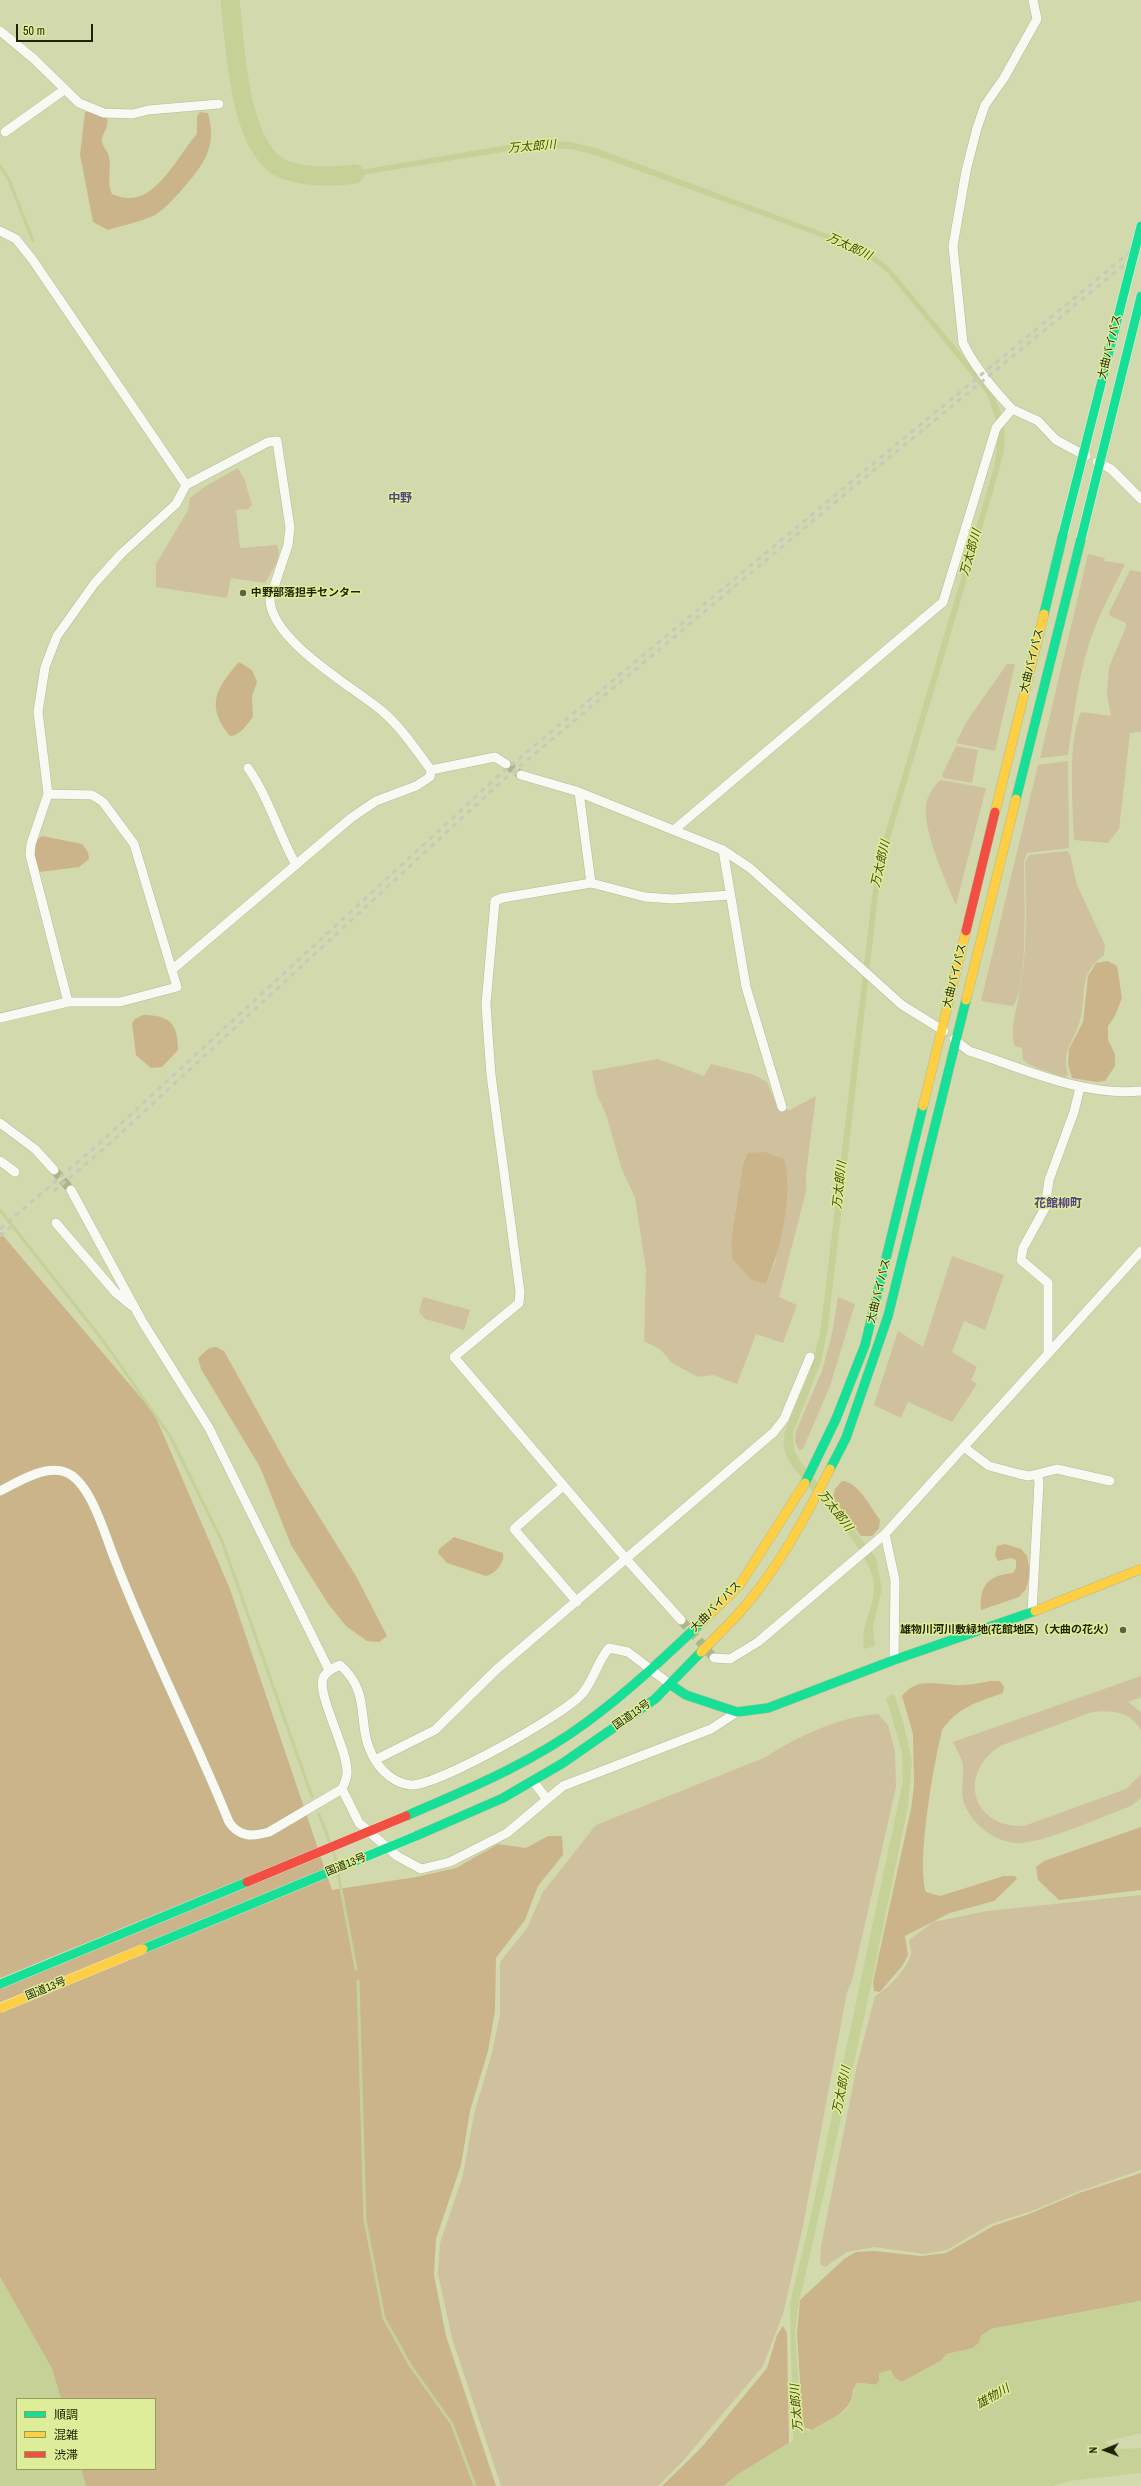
<!DOCTYPE html>
<html>
<head>
<meta charset="utf-8">
<style>
  body { margin:0 }
  #map { position:relative; width:1141px; height:2486px; overflow:hidden; background:#d2daad; font-family:"Archivo Narrow","Noto Sans JP",sans-serif }
  canvas { display:block }
  .legend { position:absolute; left:16px; top:2398px; width:140px; height:72px; box-sizing:border-box; background:#deed9a; border:1px solid #919c5d; margin:0; padding:5px 7px; list-style:none; font-size:12px; color:#1e2302 }
  .legend li { display:flex; align-items:center; gap:8px; height:20px }
  .legend b { width:20px; border:1px solid #919c5d }
  .north { position:absolute; left:1085px; top:2430px; width:40px; height:40px; -webkit-text-stroke:3px #deed9a; paint-order:stroke; rotate:269deg; font-size:11px; font-weight:700; line-height:16px; text-align:center; color:#1e2302 }
  .north::after { content:''; display:block; margin:auto; width:14px; height:18px; background:#1e2302; clip-path:polygon(50% 0,100% 100%,50% 72%,0 100%) }
  .scale { position:absolute; left:16px; top:24px; width:77px; height:18px; box-sizing:border-box; border:2px solid #1e2302; border-top:0; padding-left:5px; font-size:12px; line-height:14px; white-space:nowrap; color:#1e2302; -webkit-text-stroke:3px #deed9a; paint-order:stroke }
</style>
</head>
<body>
<div id="map">
<canvas width="1141" height="2486"></canvas>
<ul class="legend">
<li><b style="height:5px;background:#16e098"></b>順調</li>
<li><b style="height:5px;background:#ffcf43"></b>混雑</li>
<li><b style="height:5px;background:#f24e42"></b>渋滞</li>
</ul>
<div class="north">N</div>
<div class="scale">50 m</div>
</div>
<script>
const ctx = document.querySelector('canvas').getContext('2d');
ctx.lineJoin = 'round';
function paint(path, color) { ctx.fillStyle = color; ctx.fill(path, 'evenodd'); }
function trace(path, color, width, dash) { ctx.strokeStyle = color; ctx.lineWidth = width; ctx.lineCap = dash ? 'butt' : 'round'; ctx.setLineDash(dash || []); ctx.stroke(path); }
function drawText(font, color, halo, rows, align = 'center') {
  ctx.font = font + ' "Archivo Narrow","Noto Sans JP",sans-serif'; ctx.lineWidth = 3; ctx.setLineDash([]); ctx.textBaseline = 'middle'; ctx.strokeStyle = halo; ctx.fillStyle = color; for (const [text, x, y, turn = 0] of rows) {
    ctx.save(); ctx.translate(x, y); ctx.rotate((+turn || 0) * Math.PI / 180); ctx.textAlign = isNaN(turn) ? turn : align; if (halo) ctx.strokeText(text, 0, 0); ctx.fillText(text, 0, 0); ctx.restore();
  }
}
paint(new Path2D(`
  M238 468 245 481 252 505 248 509 236 510 240 548 277 545 279 552 277 562 265 583 231 578 227 598 156 587V564L188 510 190 498 204 487Z
  M1088 554 1105 558 1104 561 1125 564C1111 593 1094 623 1086 654 1077 687 1073 721 1068 755L1040 758Z
  M1130 570 1141 572V732L1130 733 1119 829 1108 843 1074 840C1073 806 1067 743 1081 712L1111 716 1107 695 1109 667 1126 627V623L1110 616 1109 613Z
  M1007 664H1015L995 751 956 743 967 721Z
  M956 746 978 750 972 783 944 778 942 775Z
  M1068 761 1069 848 1027 853 1024 862C1024 889 1029 988 1013 1006L981 1001 1038 765Z
  M940 780 986 788 956 905C946 881 920 826 927 801 928 794 935 786 940 780Z
  M1067 851 1070 854 1077 885 1105 945 1104 955C1077 974 1087 995 1080 1021 1074 1042 1061 1050 1068 1074L1065 1078 1030 1065 1023 1060 1022 1048 1015 1046C1009 1032 1017 1009 1019 995 1028 951 1026 907 1025 863L1029 855Z
  M658 1059 704 1076 711 1064 754 1075 767 1082 778 1109 790 1110 816 1096 806 1174V1191L779 1297 797 1305 783 1343 756 1334 737 1384 713 1375 698 1377 672 1363 661 1350 644 1341 646 1270 635 1197 622 1170 606 1114 597 1095 592 1071ZM743 1164 784 1214 775 1263 766 1284 732 1259 731 1240Z
  M952 1256 1004 1275 985 1330 964 1321 952 1352 977 1367 971 1380 977 1384 952 1422 908 1402 901 1418 874 1405 898 1331 923 1347Z
  M423 1297 470 1310 464 1330 425 1319 419 1312Z
  M838 1297 855 1304 830 1386 803 1449 799 1450 795 1441 796 1431 822 1371 832 1334Z
  M1141 1676V1697L1128 1702 1141 1712V1730C1131 1711 1108 1709 1089 1713L1000 1746C957 1774 972 1828 1024 1826L1126 1789 1141 1774V1798L1131 1806C1104 1816 1044 1843 1018 1843 995 1842 972 1825 964 1803 960 1790 964 1780 963 1767 963 1759 956 1749 953 1742Z
  M878 1714 888 1725 895 1751 896 1787 852 1981 847 1992 803 2226 783 2314 763 2366 683 2461 658 2486H501L452 2338 438 2274 440 2243 463 2175 474 2114 492 2053 500 2015V1962L527 1928 543 1892 596 1825 766 1757C798 1736 839 1717 878 1714Z
  M1141 1895V2170L1077 2192 1032 2211 991 2224 947 2250 925 2254 874 2247 847 2252 825 2267 820 2264 821 2246 857 2065 875 1996C888 1989 908 1968 911 1953 911 1949 909 1944 909 1940L933 1922 987 1911Z`), '#cfc09e');
paint(new Path2D(`
  M85 112H91L107 116C109 131 103 130 102 140 102 147 108 151 109 157 112 170 106 182 112 194 117 196 123 198 128 198 158 200 180 152 197 134V116L200 112 208 113C218 149 202 166 180 192 173 199 164 210 155 215 141 222 123 225 108 230L93 222 80 155Z
  M239 662 252 670 257 682 252 696 253 717C247 724 240 736 230 736 205 706 216 688 239 662Z
  M42 836 82 844 88 852 89 859 79 867 40 872 32 856 33 843Z
  M1108 961 1117 966 1122 998 1115 1016 1108 1026V1040L1115 1054V1066L1105 1081 1096 1082 1072 1078 1068 1064 1069 1049 1083 1022 1088 976 1096 963Z
  M143 1015C170 1015 178 1024 178 1050L162 1067 151 1068 136 1055 132 1023 135 1019Z
  M765 1152 784 1159C794 1193 780 1252 766 1284L752 1280 732 1259 731 1240 743 1164 748 1153Z
  M0 1232 154 1413 230 1589 332 1890 416 1877 456 1868 498 1844 526 1848 548 1836H562L563 1855 538 1886 525 1920 496 1958 495 2011 488 2051 470 2111 461 2165 436 2239 434 2275 446 2336 496 2486H86L81 2469H155V2399H61L52 2369 0 2277Z
  M216 1347 224 1351 289 1468 356 1576 387 1636 379 1642 367 1641 346 1626 329 1605 291 1545 260 1467 201 1369 198 1358 209 1348Z
  M842 1481C858 1481 871 1508 880 1520L879 1528 872 1536H861L833 1498 835 1489Z
  M454 1537 503 1553C505 1563 495 1574 486 1576L447 1563 438 1553 439 1549Z
  M1005 1544 1021 1549 1027 1556 1030 1573 1026 1589 1019 1597 981 1610C979 1586 988 1575 1013 1573L1016 1568V1560L1011 1558 998 1561 995 1555 997 1546Z
  M990 1681H1000L1004 1687 1003 1693C978 1702 958 1707 942 1730 934 1764 916 1861 926 1892L940 1896 1004 1876H1015L1017 1879 994 1901 950 1913 905 1936 908 1955 903 1965 880 1992 874 1991 873 1982 911 1809 914 1786 913 1734 902 1696C917 1677 935 1684 955 1685 967 1686 978 1683 990 1681Z
  M1141 1827V1890L1059 1900 1038 1880 1036 1867 1044 1861Z
  M1141 2173V2301L991 2329 981 2336 979 2343 973 2348 955 2353 902 2382 896 2379 890 2370 876 2385 861 2383 853 2389C853 2413 829 2419 812 2430L803 2427 797 2334 800 2300 844 2259 856 2252 875 2251 921 2256 946 2253 993 2226 1029 2214 1079 2193Z
  M783 2326 787 2333 789 2443 737 2475 724 2486H662L701 2448 767 2368 777 2335Z`), '#ccb48a');
paint(new Path2D(`
  M531 141 571 142 596 148 846 241 872 254 889 267 989 387C1014 431 1005 449 992 495L881 869 828 1328 821 1362 793 1433 794 1450 799 1459 876 1558 882 1589 873 1626 875 1646 864 1649C859 1614 886 1600 867 1563 853 1535 825 1507 806 1483 798 1473 787 1462 784 1449 783 1443 784 1437 785 1431L809 1374 820 1334 876 864 994 467C1000 434 999 423 986 393L887 272 869 258 841 244 595 155 571 149 534 147 331 180 330 175Z
  M894 1694 903 1721 912 1761 908 1806 866 2009 799 2303 795 2331 802 2428 810 2431 845 2411 850 2405 856 2383 876 2385 879 2381V2373L890 2370 896 2379 902 2382 941 2361 946 2354 973 2348 979 2343 981 2336 991 2329 1141 2301V2433L1104 2442 1118 2449 1141 2448V2473L1070 2481 1052 2486H724L737 2475 793 2441 790 2303 809 2224 903 1781 902 1752 886 1698Z
  M0 2277 52 2369 61 2399H17V2469H81L86 2486H0Z`), '#c6d198');
trace(new Path2D(`
  M0 166 9 180 33 241
  M0 1210 104 1342 170 1436 222 1541 312 1797
  M319 1814 330 1843
  M333 1851 337 1863
  M338 1873 356 1969
  M358 1981 365 2220 384 2318 410 2365 452 2424 475 2486`), '#c6d198', 3);
trace(new Path2D(`
  M230 0C235 43 238 149 283 169 306 178 331 177 355 174`), '#c6d198', 19);
trace(new Path2D(`
  M506 764 521 775
  M54 1170 71 1190
  M681 1620 714 1658`), '#aeb58b', 9, [9, 4.5]);
const street = new Path2D(`
  M0 31 34 59 79 103 104 113 133 114 148 110 219 104
  M5 132 64 90
  M0 231 16 239 32 259 186 485
  M1012 409C993 389 975 368 963 343L953 246 966 171 977 128 985 105 1004 78 1037 19 1033 0
  M1097 462 1111 469 1141 499
  M248 768C269 798 278 833 296 865
  M431 770 495 757 506 764
  M521 775 576 791 723 850 750 868 902 1005 944 1031
  M579 792 591 883 645 897 673 899 730 895
  M48 794 92 795 103 802 134 844 177 987 120 1002H68
  M674 830 943 602 996 428 1012 409 1038 421 1056 440 1086 456
  M723 850 746 987 782 1107
  M591 883 502 898 495 901 486 1004 488 1034 491 1075 520 1292 519 1303 454 1357 627 1560 681 1620
  M0 1018 68 1002 30 855 31 844 48 794 38 712 45 667 57 636 94 584 121 554 176 504 186 485 268 442 277 441 290 528 288 545 270 599C270 640 353 687 382 711 401 727 416 750 431 770L430 777 416 786 376 801 351 818 173 969
  M954 1039 969 1051C1023 1068 1083 1097 1141 1091
  M0 1123 35 1149 54 1170
  M0 1161 15 1172
  M71 1190 142 1321 209 1428 329 1670
  M56 1223 116 1293 132 1306
  M1048 1354V1283L1021 1260 1023 1248 1045 1208 1049 1180 1074 1112 1080 1087
  M965 1448 989 1466 1019 1474 1029 1476 1057 1469 1110 1481
  M563 1486 514 1529 577 1602
  M0 1491C18 1482 44 1465 65 1472 91 1481 105 1536 115 1560 149 1649 193 1733 229 1822 239 1837 252 1837 269 1832L342 1789C344 1784 348 1777 347 1771 347 1748 317 1695 323 1678 326 1671 334 1668 340 1665 374 1695 354 1726 375 1760 382 1772 396 1784 411 1785 437 1786 564 1715 582 1694 594 1680 597 1662 609 1648L628 1652 671 1685
  M1032 1612 1039 1482 1037 1474
  M714 1658 730 1659 758 1642 885 1534
  M894 1660 895 1580 885 1534 1141 1251
  M375 1760 435 1730 497 1669 774 1432 784 1419 810 1357
  M533 1781 546 1798
  M342 1789 359 1823 397 1856 421 1869 450 1862 507 1833 563 1786 711 1729 737 1712`);
const fast = new Path2D(`
  M1044 614 1063 534
  M1016 799 1081 539
  M830 1469 846 1438 888 1316 966 1000
  M805 1483 836 1419 865 1345 923 1106
  M671 1685 686 1695 737 1712 768 1708 894 1660 1035 1611
  M406 1816C468 1789 532 1763 587 1722 629 1691 666 1656 704 1620
  M416 1836 503 1798 563 1763 655 1699 701 1652`);
const slow = new Path2D(`
  M995 812 1044 614
  M966 1000 1016 799
  M923 1106 966 931
  M1035 1611 1141 1569
  M704 1620 739 1586 805 1483
  M701 1652C714 1639 727 1626 739 1613 777 1571 805 1518 830 1469`);
const jam = new Path2D(`
  M966 931 995 812`);
trace(street, '#b3ba96', 10);
trace(fast, '#b3ba96', 10);
trace(slow, '#b3ba96', 10);
trace(jam, '#b3ba96', 10);
trace(street, '#f8f9f3', 9);
trace(fast, '#16e098', 9);
trace(slow, '#ffcf43', 9);
trace(jam, '#f24e42', 9);
trace(new Path2D(`
  M54 1191 107 1146 501 782 862 480 1141 251
  M0 1229 102 1141 497 777 858 476 1141 243
  M0 1236 11 1227`), '#c6c9bb', 3, [5, 5]);
const fastBridge = new Path2D(`
  M1063 534 1141 226
  M1081 539 1141 296
  M143 1949 416 1836
  M0 1984 247 1882`);
const slowBridge = new Path2D(`
  M0 2008 143 1949`);
const jamBridge = new Path2D(`
  M247 1882 406 1816`);
trace(fastBridge, '#ebeeda', 10, []);
trace(slowBridge, '#ebeeda', 10, []);
trace(jamBridge, '#ebeeda', 10, []);
trace(fastBridge, '#16e098', 9);
trace(slowBridge, '#ffcf43', 9);
trace(jamBridge, '#f24e42', 9);
for (const [x, y, r, color] of [
  [243,593,4,"#5d633e"],
  [1123,1630,4,"#5d633e"]
]) { const dot = new Path2D(); dot.arc(x, y, r, 0, 2 * Math.PI); ctx.fillStyle = color; ctx.fill(dot); trace(dot, '#deed9a', 1.5); }
drawText('11px', '#1e2302', '#deed9a', [
  ["大曲バイパス",1110,347,-76],
  ["大曲バイパス",1032,661,-76],
  ["大曲バイパス",955,976,-76],
  ["大曲バイパス",879,1291,-76],
  ["大曲バイパス",716,1607,-45],
  ["国道13号",632,1715,-35],
  ["国道13号",346,1865,-22],
  ["国道13号",46,1989,-22]
]);
drawText('bold 11px', '#1e2302', '#deed9a', [
  ["中野部落担手センター",251,593],
  ["雄物川河川敷緑地(花館地区)（大曲の花火）",1115,1630,"right"]
], 'left');
drawText('italic 12px', '#475008', '#deed9a', [
  ["万太郎川",532,147,-5],
  ["万太郎川",849,247,25],
  ["万太郎川",971,553,-74],
  ["万太郎川",881,864,-77],
  ["万太郎川",840,1185,-84],
  ["万太郎川",835,1511,52],
  ["万太郎川",842,2090,-78],
  ["雄物川",993,2397,-30],
  ["万太郎川",797,2408,-94]
]);
drawText('bold 12px', '#564380', '#deed9a', [
  ["中野",400,499],
  ["花館柳町",1058,1204]
]);
</script>
</body>
</html>
